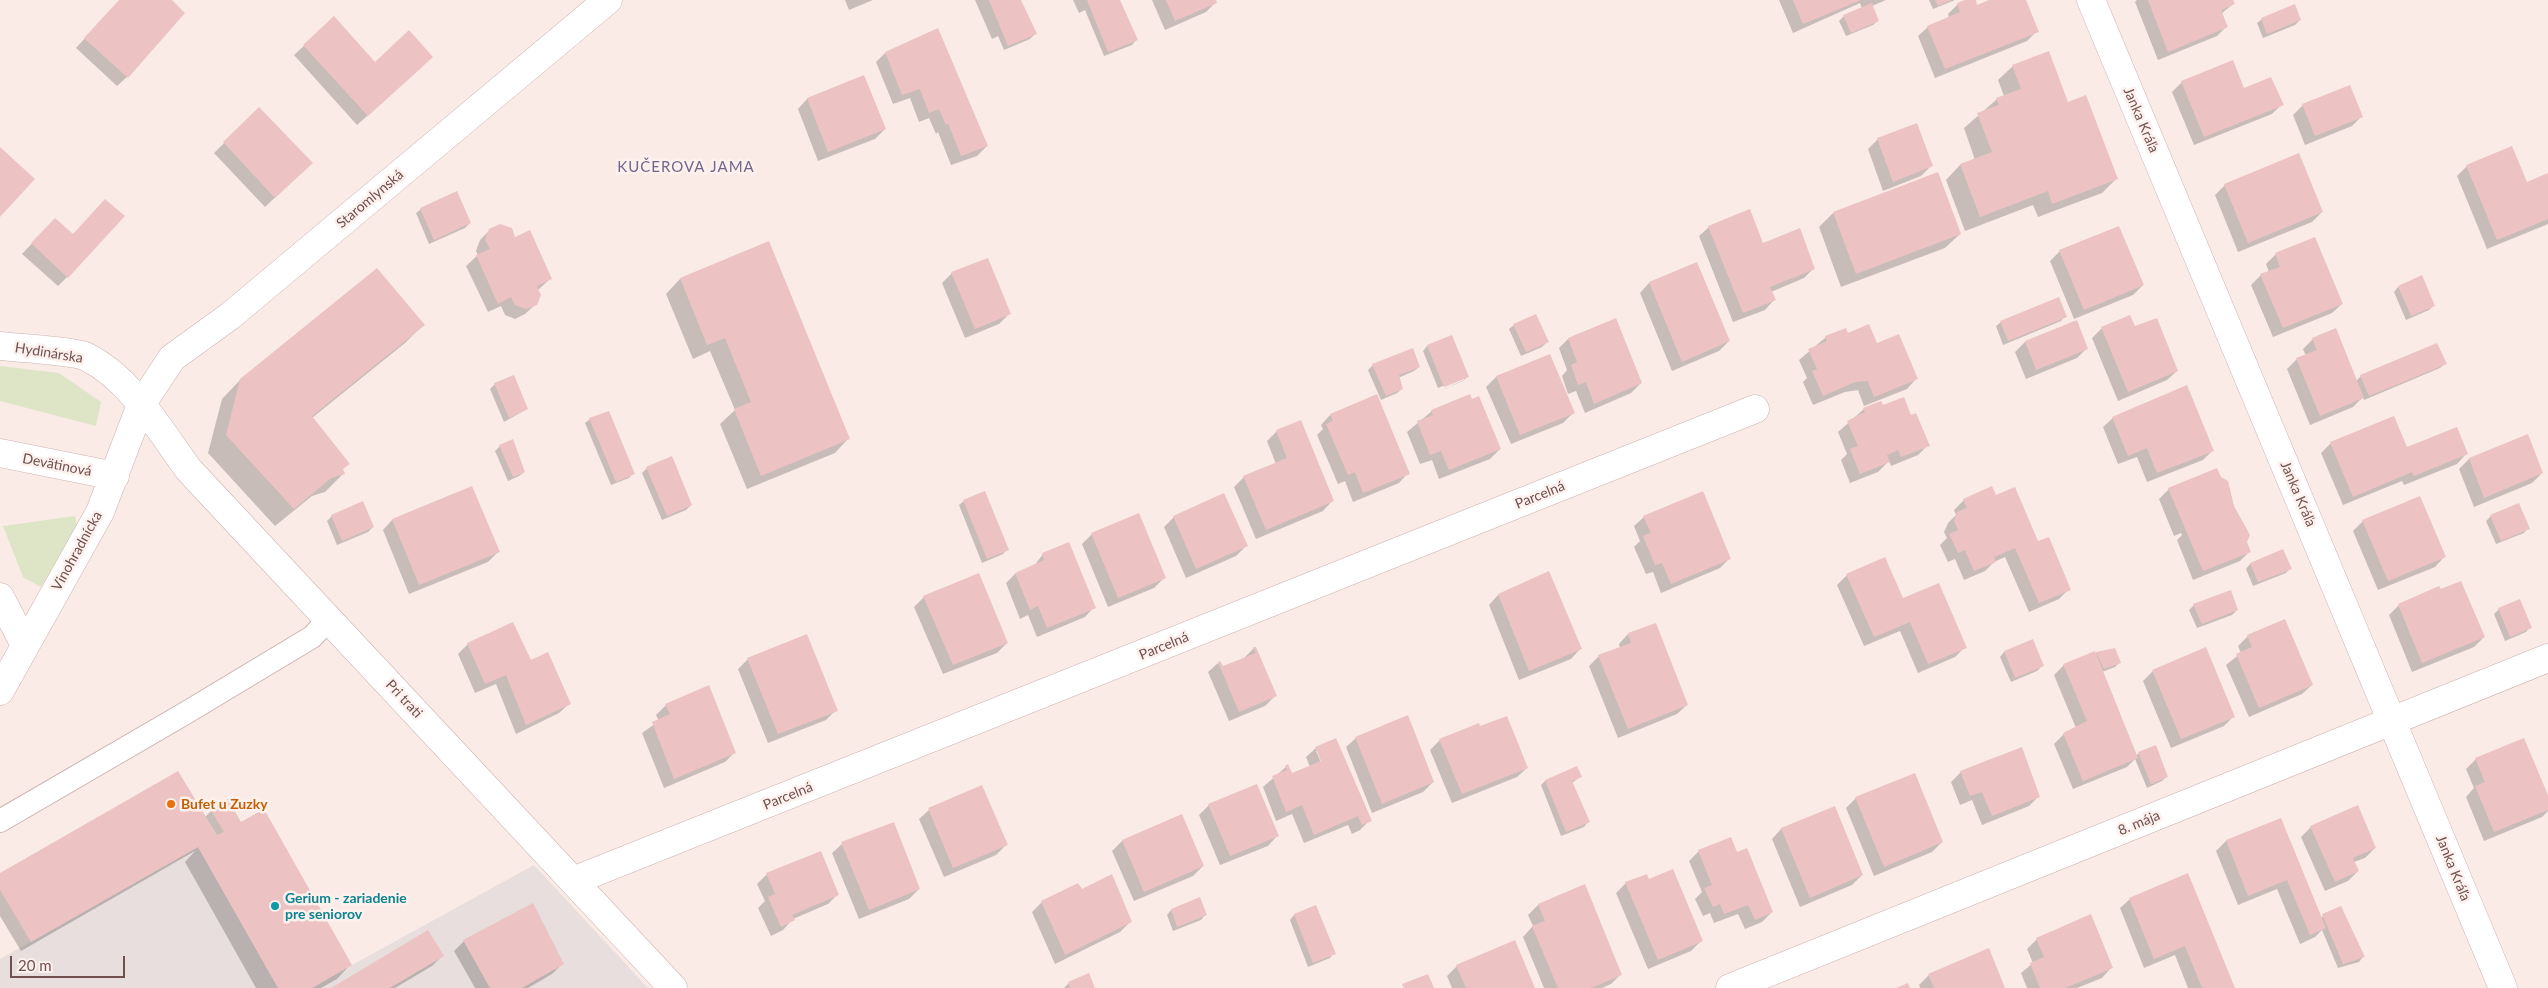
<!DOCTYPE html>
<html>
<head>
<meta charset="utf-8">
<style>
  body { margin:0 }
  #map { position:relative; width:2548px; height:988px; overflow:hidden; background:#faebe7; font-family:Lato,sans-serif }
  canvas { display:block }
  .scale { position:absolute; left:10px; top:956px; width:115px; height:22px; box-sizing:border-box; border:2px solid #704f4f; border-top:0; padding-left:6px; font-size:15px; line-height:18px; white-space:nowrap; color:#704f4f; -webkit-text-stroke:4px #fdf1ed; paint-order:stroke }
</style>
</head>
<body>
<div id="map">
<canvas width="2548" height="988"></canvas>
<div class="scale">20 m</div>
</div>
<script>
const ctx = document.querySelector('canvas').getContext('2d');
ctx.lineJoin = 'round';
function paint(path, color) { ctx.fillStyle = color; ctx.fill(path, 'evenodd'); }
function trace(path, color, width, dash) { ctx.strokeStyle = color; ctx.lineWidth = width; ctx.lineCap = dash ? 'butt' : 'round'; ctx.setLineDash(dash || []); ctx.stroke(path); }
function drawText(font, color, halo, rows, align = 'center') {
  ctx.font = font + ' Lato,sans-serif'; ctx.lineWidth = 5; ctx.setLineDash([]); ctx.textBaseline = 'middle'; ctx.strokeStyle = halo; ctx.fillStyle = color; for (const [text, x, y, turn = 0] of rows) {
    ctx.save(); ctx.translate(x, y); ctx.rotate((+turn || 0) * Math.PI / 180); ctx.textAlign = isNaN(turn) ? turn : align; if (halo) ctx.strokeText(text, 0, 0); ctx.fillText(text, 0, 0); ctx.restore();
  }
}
paint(new Path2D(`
  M198 847 278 988H0V959Z
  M534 865 648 988H312L352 965Z`), '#e8dedd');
paint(new Path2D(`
  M0 366 59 373 101 402 96 426 0 401Z
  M75 516 77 527 41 587 23 577 3 526Z`), '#dee5c7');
paint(new Path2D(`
  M120 0H170L127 77 117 86 76 48Z
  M845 0H873L849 10Z
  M975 0H1020L1035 34 1030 39 1004 50 998 36 992 39Z
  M1073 0H1119L1136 40 1132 45 1104 56 1085 10 1079 13Z
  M1152 0H1215L1216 2 1206 12 1165 30Z
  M1779 0H1886L1872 6 1878 20 1873 25 1846 36 1839 21 1844 16 1862 9 1860 3 1793 33Z
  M1929 0H1955L1933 9Z
  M1968 0H1974L1977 6 1992 0H2024L2037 31 2027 41 1935 78 1918 36 1928 27 1949 18 1948 14 1958 4Z
  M2137 0H2232L2233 4 2221 14 2227 26 2217 36 2158 60 2135 2Z
  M334 18 374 63 422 67 357 125 294 55Z
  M2262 19 2300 20 2295 25 2263 38 2257 23Z
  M885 53 987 146 977 156 951 165 938 132 936 134 929 118 919 122 910 98 893 104 876 62Z
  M2013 66 2067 104 2116 179 2102 193 2038 217 2033 205 1965 231 1946 180 1960 165 1975 160 1964 128 1997 99 2004 96 1998 80Z
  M863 77 885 129 875 139 818 161 798 109 807 99Z
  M2182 82 2243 90 2282 104 2272 114 2194 145 2172 92Z
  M2350 87 2361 117 2352 126 2305 145 2293 115 2303 105Z
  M259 109 301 173 265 207 214 153Z
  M1878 139 1931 166 1921 176 1883 191 1868 149Z
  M2467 166 2526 184 2548 175V224L2487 249 2457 176Z
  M1937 174 1960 234 1945 248 1841 287 1819 227 1833 213Z
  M2225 185 2322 212 2312 222 2238 252 2215 195Z
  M421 209 470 223 465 228 429 244 416 213Z
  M55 219 72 235 67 277 58 286 22 254Z
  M1709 227 1763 244 1814 268 1804 278 1771 292 1774 300 1765 310 1733 322 1699 236Z
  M490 230 515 239 550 279 538 290 536 304 525 314 515 319 505 315 501 306 488 312 466 266 478 255 476 251 480 240Z
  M768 243 849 438 835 453 747 489 720 424 735 410 710 351 693 359 666 294 680 279Z
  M2060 251 2143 285 2133 295 2074 319 2050 261Z
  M2276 254 2342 304 2332 313 2273 337 2251 285 2261 275 2269 272 2266 264Z
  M1697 263 1729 341 1719 351 1672 371 1640 293 1649 283Z
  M952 273 1009 314 999 324 965 338 942 283Z
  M2398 287 2434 305 2429 310 2406 320 2394 292Z
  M2065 316 2061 321 2003 345 1996 326 2001 322Z
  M2077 322 2087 348 2077 358 2026 379 2015 352 2025 342Z
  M423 325 405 343 312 418 343 474 325 492 312 496 275 526 208 453 222 399 240 380Z
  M1514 325 1547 342 1542 347 1521 356 1509 329Z
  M2102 328H2134L2177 371 2167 380 2118 401 2092 338Z
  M1847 334 1877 345 1916 379 1907 389 1864 406 1858 390 1845 392 1813 405 1803 382 1807 378 1799 360 1826 337Z
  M1568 339 1641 383 1631 393 1585 413 1576 391 1568 394 1562 376 1567 370 1559 348Z
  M2313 339 2356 381 2361 376 2445 364 2440 368 2364 400 2363 397 2353 407 2310 425 2287 369 2297 359 2306 356 2303 349Z
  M1427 346 1468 376 1463 381 1439 391 1464 380V377L1438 388 1423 351Z
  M1549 356 1573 413 1563 423 1511 444 1486 387 1496 377Z
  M1373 365 1419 367 1414 371 1398 378 1402 389 1397 393 1381 400 1368 370Z
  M495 384 527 409 504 422 490 389Z
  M1883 407 1910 416 1928 445 1918 455 1891 466 1889 461 1878 472 1850 483 1841 460 1847 454 1838 432 1864 409Z
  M1432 411 1500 449 1490 459 1439 479 1432 460 1420 464 1407 432Z
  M1330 415 1408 473 1399 483 1353 502 1345 481 1338 484 1317 435 1323 429 1321 425Z
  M2113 418 2213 450 2203 460 2147 482 2137 457 2118 464 2103 427Z
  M590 419 633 473 629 478 611 485 585 423Z
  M1277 431 1332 501 1323 511 1256 539 1234 487 1244 477 1276 464 1267 441Z
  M2527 435 2542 473 2532 483 2474 507 2459 469 2469 459Z
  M2331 443 2466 454 2457 464 2404 485 2402 481 2343 505 2321 453Z
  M500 446 524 472 519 476 508 481 495 451Z
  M647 468 691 505 686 510 662 520 642 473Z
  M2169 489 2233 506 2250 551 2240 561 2193 580 2177 540 2182 535 2181 533 2174 536 2159 499Z
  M1964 500 2038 543 2069 589 2059 599 2029 612 2005 557 1994 562 1985 571 1964 580 1955 559 1948 562 1940 545 1947 538 1944 532 1948 523 1956 515 1954 510Z
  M964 501 1007 549 1003 554 982 563 959 505Z
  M332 516 373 527 368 532 337 545 327 521Z
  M2491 516 2528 528 2524 533 2496 544 2486 521Z
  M1174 517 1246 546 1236 556 1186 578 1164 527Z
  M1644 517 1730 558 1720 568 1661 593 1653 572 1646 574 1634 547 1640 541 1634 526Z
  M392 520 498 552 488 562 409 594 383 530Z
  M2363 521 2444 557 2435 567 2378 590 2353 531Z
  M1092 534 1164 578 1154 588 1108 607 1082 544Z
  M2283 551 2290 568 2286 573 2253 586 2246 569 2250 564Z
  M1043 554 1094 607 1085 617 1037 637 1028 615 1020 619 1006 583 1015 574 1034 566Z
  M1847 575 1902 600 1965 647 1955 657 1918 673 1900 631 1864 646 1837 585Z
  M2230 592 2237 610 2232 615 2197 628 2189 610 2194 605Z
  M1498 595 1580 649 1571 659 1519 680 1489 605Z
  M924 597 1007 643 997 653 943 674 914 607Z
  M2399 605 2484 637 2474 647 2412 672 2389 615Z
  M2499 609 2530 627 2526 632 2505 641 2494 614Z
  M1628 634 1687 705 1677 714 1618 738 1589 666 1599 656 1620 648 1619 644Z
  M2248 636 2312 685 2302 694 2249 717 2226 665 2241 653 2238 646Z
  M2032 641 2042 666 2037 671 2011 682 2000 657 2004 652Z
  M468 644 530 662 569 704 559 713 516 734 496 684 475 693 458 654Z
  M1254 648 1275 696 1265 706 1229 721 1208 672 1218 663 1222 668 1244 658Z
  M2097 653 2120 662 2115 667 2102 672 2136 756 2139 753 2167 776 2162 781 2147 788 2135 759 2127 767 2073 789 2054 744 2064 734 2076 728 2054 675 2064 665Z
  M748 659 836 710 826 720 768 743 738 669Z
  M2153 671 2233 717 2224 726 2171 748 2143 681Z
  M666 705 735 752 725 762 664 788 642 733 659 721 656 715Z
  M1478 725 1527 768 1517 777 1452 803 1430 750 1439 741Z
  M1356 738 1433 782 1423 792 1372 813 1346 747Z
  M1335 740 1370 820 1360 830 1352 834 1348 825 1304 843 1292 814 1276 821 1263 787 1287 766 1291 775 1310 767 1306 757 1316 748ZM1316 751H1318L1325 766 1323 767Z
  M2476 759 2548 799V811L2542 817 2484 841 2466 797 2474 788 2466 769Z
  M1961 772 2039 796 2029 806 1982 825 1972 800 1960 805 1951 782Z
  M1580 777 1572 783 1588 822 1584 827 1561 836 1541 785 1545 781Z
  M1856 798 1942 842 1932 852 1874 876 1846 808Z
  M1209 805 1277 836 1268 846 1220 865 1199 815Z
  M1834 808 1862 875 1852 885 1800 907 1772 839 1781 829Z
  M929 810 1006 845 996 855 944 877 919 819Z
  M211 811 241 824 351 964 337 979 321 988H256L185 862 195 851 21 951 0 916V874L205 817Z
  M1182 816 1203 866 1193 876 1134 901 1112 851 1122 841Z
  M2280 820 2321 918 2323 916 2363 957 2359 962 2338 968 2322 930 2315 937 2300 944 2277 889 2238 905 2216 851 2226 841Z
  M2311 827 2375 848 2365 858 2354 862 2358 871 2348 881 2325 891 2301 837Z
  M842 844 919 889 909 899 859 919 832 853Z
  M1699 851 1737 854 1772 912 1762 922 1745 929 1738 914 1714 923 1710 913 1703 916 1695 899 1702 892 1689 861Z
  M767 874 838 894 828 904 793 919 783 930 771 936 758 908 765 901 757 884Z
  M2188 875 2234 988H2188L2175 955 2144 968 2120 908 2130 899Z
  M1626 883 1701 941 1691 951 1648 969 1616 893Z
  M1584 886 1621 974 1611 984 1602 988H1544L1523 937 1533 926 1528 915 1538 905Z
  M1081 890 1130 922 1120 932 1055 964 1032 912 1042 902Z
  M1316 907 1334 953 1330 958 1308 967 1290 920 1294 915Z
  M1171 910 1205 915 1201 920 1173 931 1167 915Z
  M2037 939 2111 968 2102 978 2077 988H2027L2021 973 2033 963 2027 949Z
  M464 941 562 964 552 974 528 988H475L454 951Z
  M442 956 432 966 395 988H334Z
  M1457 966 1534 988H1452L1447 976Z
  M1929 975 2004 988H1920L1919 985Z
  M1069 983 1094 988H1064Z`), '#0003');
paint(new Path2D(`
  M119 0H172L185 13 128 78 84 38Z
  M989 0H1021L1037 34 1008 46Z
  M1087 0H1120L1138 40 1108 52Z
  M1166 0H1216L1217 3 1175 21Z
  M1793 0H1861L1803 24Z
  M1935 0H1951L1938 6Z
  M1965 0H1976L1977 5 1989 0H2026L2039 32 1945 69 1927 26 1960 12 1957 3Z
  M2148 0H2233L2235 4 2221 10 2228 27 2168 52Z
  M1872 3 1879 21 1851 33 1843 15Z
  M2295 4 2301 20 2267 34 2261 18Z
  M334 16 375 62 409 30 433 57 368 116 303 45Z
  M938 28 988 146 961 156 948 123 946 125 939 109 929 113 920 89 902 95 885 52Z
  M2049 51 2068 102 2086 95 2118 179 2052 204 2048 191 1980 217 1960 164 1992 152 1977 113 1999 105 1996 98 2021 89 2012 65Z
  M2233 60 2244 88 2271 77 2284 105 2204 137 2181 81Z
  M864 75 886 129 828 152 807 98Z
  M2350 85 2363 117 2315 136 2302 104Z
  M259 107 313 163 275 198 223 142Z
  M1917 123 1933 166 1893 182 1877 138Z
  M2512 146 2527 182 2548 173V219L2497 240 2466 165Z
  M0 147 35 179 0 217Z
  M2299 153 2323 212 2248 243 2224 184Z
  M1938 172 1961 234 1856 274 1833 212Z
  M457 191 471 223 434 240 420 208Z
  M105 199 125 216 68 278 31 243 55 218 73 234Z
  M1750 209 1763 243 1800 228 1815 269 1770 287 1776 300 1743 313 1708 226Z
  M500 224 512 228 515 237 530 230 552 279 537 286 541 295 537 305 526 309 515 305 511 297 498 304 476 255 490 249 485 240 489 229Z
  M2119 226 2144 285 2084 310 2059 250Z
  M2315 237 2343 304 2283 328 2260 274 2280 267 2275 253Z
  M769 241 850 439 761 476 734 409 751 402 725 338 707 345 680 278Z
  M988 258 1011 314 975 329 951 272Z
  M1697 262 1730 341 1682 362 1649 282Z
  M377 268 425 325 312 416 350 464 343 469 345 474 331 478 294 509 226 435 240 379Z
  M2422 275 2435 306 2411 316 2398 286Z
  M2059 297 2067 317 2008 341 2000 321Z
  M1536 314 1549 342 1526 352 1513 324Z
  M2130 315 2135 326 2157 318 2178 371 2128 392 2101 327Z
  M1616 318 1642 383 1594 404 1586 382 1578 385 1571 365 1577 362 1568 338Z
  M2077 320 2088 349 2036 370 2025 341Z
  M1869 324 1877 343 1899 334 1918 379 1874 397 1868 381 1855 382 1823 396 1812 371 1817 369 1808 349 1827 341 1825 336 1846 328 1848 333Z
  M2336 328 2364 398 2320 416 2296 358 2317 350 2312 338Z
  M1452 335 1469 377 1444 387 1427 345Z
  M2437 343 2447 364 2369 396 2360 375Z
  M1413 348 1420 367 1399 375 1403 389 1386 396 1372 364Z
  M1550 354 1575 413 1520 435 1496 376Z
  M514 375 528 409 509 418 494 383Z
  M2187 385 2214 451 2157 473 2147 448 2128 456 2112 417Z
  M1377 394 1410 474 1363 493 1355 472 1348 475 1326 424 1333 421 1330 414Z
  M1470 394 1472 399 1479 396 1501 449 1449 470 1441 451 1430 455 1417 421 1433 415 1431 410Z
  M1904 397 1911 415 1916 413 1930 446 1901 457 1898 450 1887 455 1890 462 1860 474 1850 449 1858 446 1847 421 1865 412 1863 408 1881 401 1883 405Z
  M609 411 635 474 616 482 589 418Z
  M2394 416 2407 447 2457 427 2468 454 2414 476 2412 472 2353 497 2330 442Z
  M1301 420 1334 501 1266 530 1243 476 1287 458 1276 430Z
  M2528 434 2543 473 2484 498 2469 458Z
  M513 439 525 472 513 477 499 445Z
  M672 456 692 505 667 516 646 467Z
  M2217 468 2221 477 2228 481 2234 506 2250 535 2247 542 2251 552 2203 571 2168 488Z
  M472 486 500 552 419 585 392 519Z
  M1992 486 1996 495 2015 487 2038 541 2049 537 2071 590 2039 603 2015 548 1994 557 1996 562 1974 571 1965 550 1958 553 1949 534 1958 530 1954 521 1957 512 1967 508 1963 499Z
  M985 491 1009 550 987 559 963 500Z
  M1703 491 1731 559 1671 584 1662 563 1655 565 1643 536 1651 533 1643 516Z
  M1224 493 1248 546 1196 569 1173 516Z
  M2420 496 2446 557 2388 581 2362 520Z
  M363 501 374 527 342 541 331 515Z
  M2519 503 2530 529 2501 541 2490 515Z
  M1139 513 1166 578 1118 598 1091 533Z
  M1069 542 1096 608 1047 628 1038 606 1030 610 1015 573 1044 560 1042 553Z
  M2283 549 2292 569 2258 582 2250 563Z
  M1885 557 1903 598 1939 583 1967 648 1928 664 1910 622 1874 637 1846 574Z
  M1549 571 1582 649 1529 671 1498 594Z
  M979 573 1008 643 953 665 923 596Z
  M2461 581 2485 637 2422 663 2398 604 2439 586 2441 589Z
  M2231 590 2238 610 2202 624 2193 604Z
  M2520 599 2532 628 2510 637 2498 608Z
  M2285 619 2313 685 2259 708 2236 654 2252 647 2247 635Z
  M513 622 531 660 548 652 571 704 526 725 506 675 485 684 467 643Z
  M1656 623 1688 705 1628 729 1598 655 1631 643 1628 633Z
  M807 634 838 711 778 734 747 658Z
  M2033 639 2044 666 2015 678 2004 651Z
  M1253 647H1256L1277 696 1239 712 1218 662 1220 661 1223 666 1256 653Z
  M2206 647 2235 717 2181 739 2152 670Z
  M2115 648 2121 663 2104 669 2096 652Z
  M2095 651 2138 758 2083 781 2063 733 2087 721 2063 664Z
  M709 685 736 753 674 779 652 722 670 714 665 704Z
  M1408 715 1434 782 1382 804 1355 737Z
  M1507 716 1528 768 1462 794 1439 739 1479 723 1480 726Z
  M1336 738 1372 821 1362 825 1358 816 1314 835 1302 805 1286 812 1272 776 1287 770 1285 766 1288 764 1292 773 1321 761 1315 747Z
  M2524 738 2548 795V810L2494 832 2475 786 2485 782 2475 758Z
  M2156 745 2168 777 2151 784 2138 752Z
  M2022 747 2040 797 1992 816 1982 792 1970 796 1960 771Z
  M1577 766 1582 777 1572 781 1590 822 1566 832 1545 780Z
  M178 771 217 835 224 832 211 810 228 799 241 822 264 809 352 965 312 988H278L198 847 31 942 0 890V873Z
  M1915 773 1943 842 1884 867 1855 797Z
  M1257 784 1279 836 1230 856 1208 804Z
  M982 785 1008 845 953 868 928 808Z
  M2358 805 2376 848 2353 858 2359 871 2335 882 2310 826Z
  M1835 806 1863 875 1810 898 1781 828Z
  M1182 814 1204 866 1144 892 1122 840Z
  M2281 818 2326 928 2310 935 2287 880 2248 896 2226 840Z
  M894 822 920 889 869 910 841 842Z
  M1731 837 1737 852 1747 848 1773 912 1755 920 1748 905 1724 914 1720 904 1713 907 1704 888 1712 885 1698 850Z
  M821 851 839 895 792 915 795 920 781 927 768 897 775 894 766 873Z
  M1673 869 1703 941 1658 960 1625 882 1647 874 1649 879Z
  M2188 873 2235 988H2202L2185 946 2154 959 2129 898Z
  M1112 874 1132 922 1065 955 1041 901 1078 883 1082 889Z
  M1585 884 1622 975 1591 988H1558L1532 926 1545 921 1538 904Z
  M1200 897 1207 915 1177 927 1171 909Z
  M533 903 564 964 522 988H490L463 940Z
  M1316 905 1336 954 1313 963 1294 914Z
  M2341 906 2365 957 2343 964 2322 914Z
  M2091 914 2113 968 2065 988H2040L2030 963 2044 957 2036 938Z
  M428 930 444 956 390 988H331Z
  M1515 940 1535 988H1466L1456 965Z
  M1989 948 2005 988H1934L1928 974Z
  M1089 973 1095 988H1070L1068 982Z
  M1428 974 1434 988H1404L1402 984Z
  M1908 983 1910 988H1896Z`), '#ecc3c2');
const service = new Path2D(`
  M0 821 184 714 312 637 329 619`);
const minor = new Path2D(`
  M2091 0 2503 988
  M0 346C17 348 75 351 87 357 132 380 160 431 189 470L673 988
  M0 453 115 476
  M0 597 25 645
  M0 691 100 512 141 405 172 358 230 316 608 0
  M573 881 1755 409
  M1730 988 2548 658`);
trace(service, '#ccb3b1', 24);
trace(minor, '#ccb3b1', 29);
trace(service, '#fff', 22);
trace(minor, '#fff', 28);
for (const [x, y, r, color] of [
  [171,804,5,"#e8710a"],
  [275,906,5,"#0f9aa8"]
]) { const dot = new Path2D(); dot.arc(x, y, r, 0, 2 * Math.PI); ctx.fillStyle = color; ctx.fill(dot); trace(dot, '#fdf1ed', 2); }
drawText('14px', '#704f4f', '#fdf1ed', [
  ["Janka Kráľa",2141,120,67],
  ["Staromlynská",370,199,-40],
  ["Hydinárska",49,353,9],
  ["Devätinová",57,465,11],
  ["Janka Kráľa",2298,494,67],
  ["Parcelná",1540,495,-22],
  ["Vinohradnícka",77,551,-61],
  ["Parcelná",1164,646,-22],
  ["Pri trati",404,699,47],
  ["Parcelná",788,796,-22],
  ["8. mája",2139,823,-22],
  ["Janka Kráľa",2453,868,68]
]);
drawText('bold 14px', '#c56008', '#fdf1ed', [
  ["Bufet u Zuzky",181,804]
], 'left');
drawText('bold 14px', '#0d838f', '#fdf1ed', [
  ["Gerium - zariadenie",285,898],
  ["pre seniorov",285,914]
], 'left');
ctx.letterSpacing = '1px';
drawText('15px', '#72668c', '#fdf1ed', [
  ["KUČEROVA JAMA",686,167]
]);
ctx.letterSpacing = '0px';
</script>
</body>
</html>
